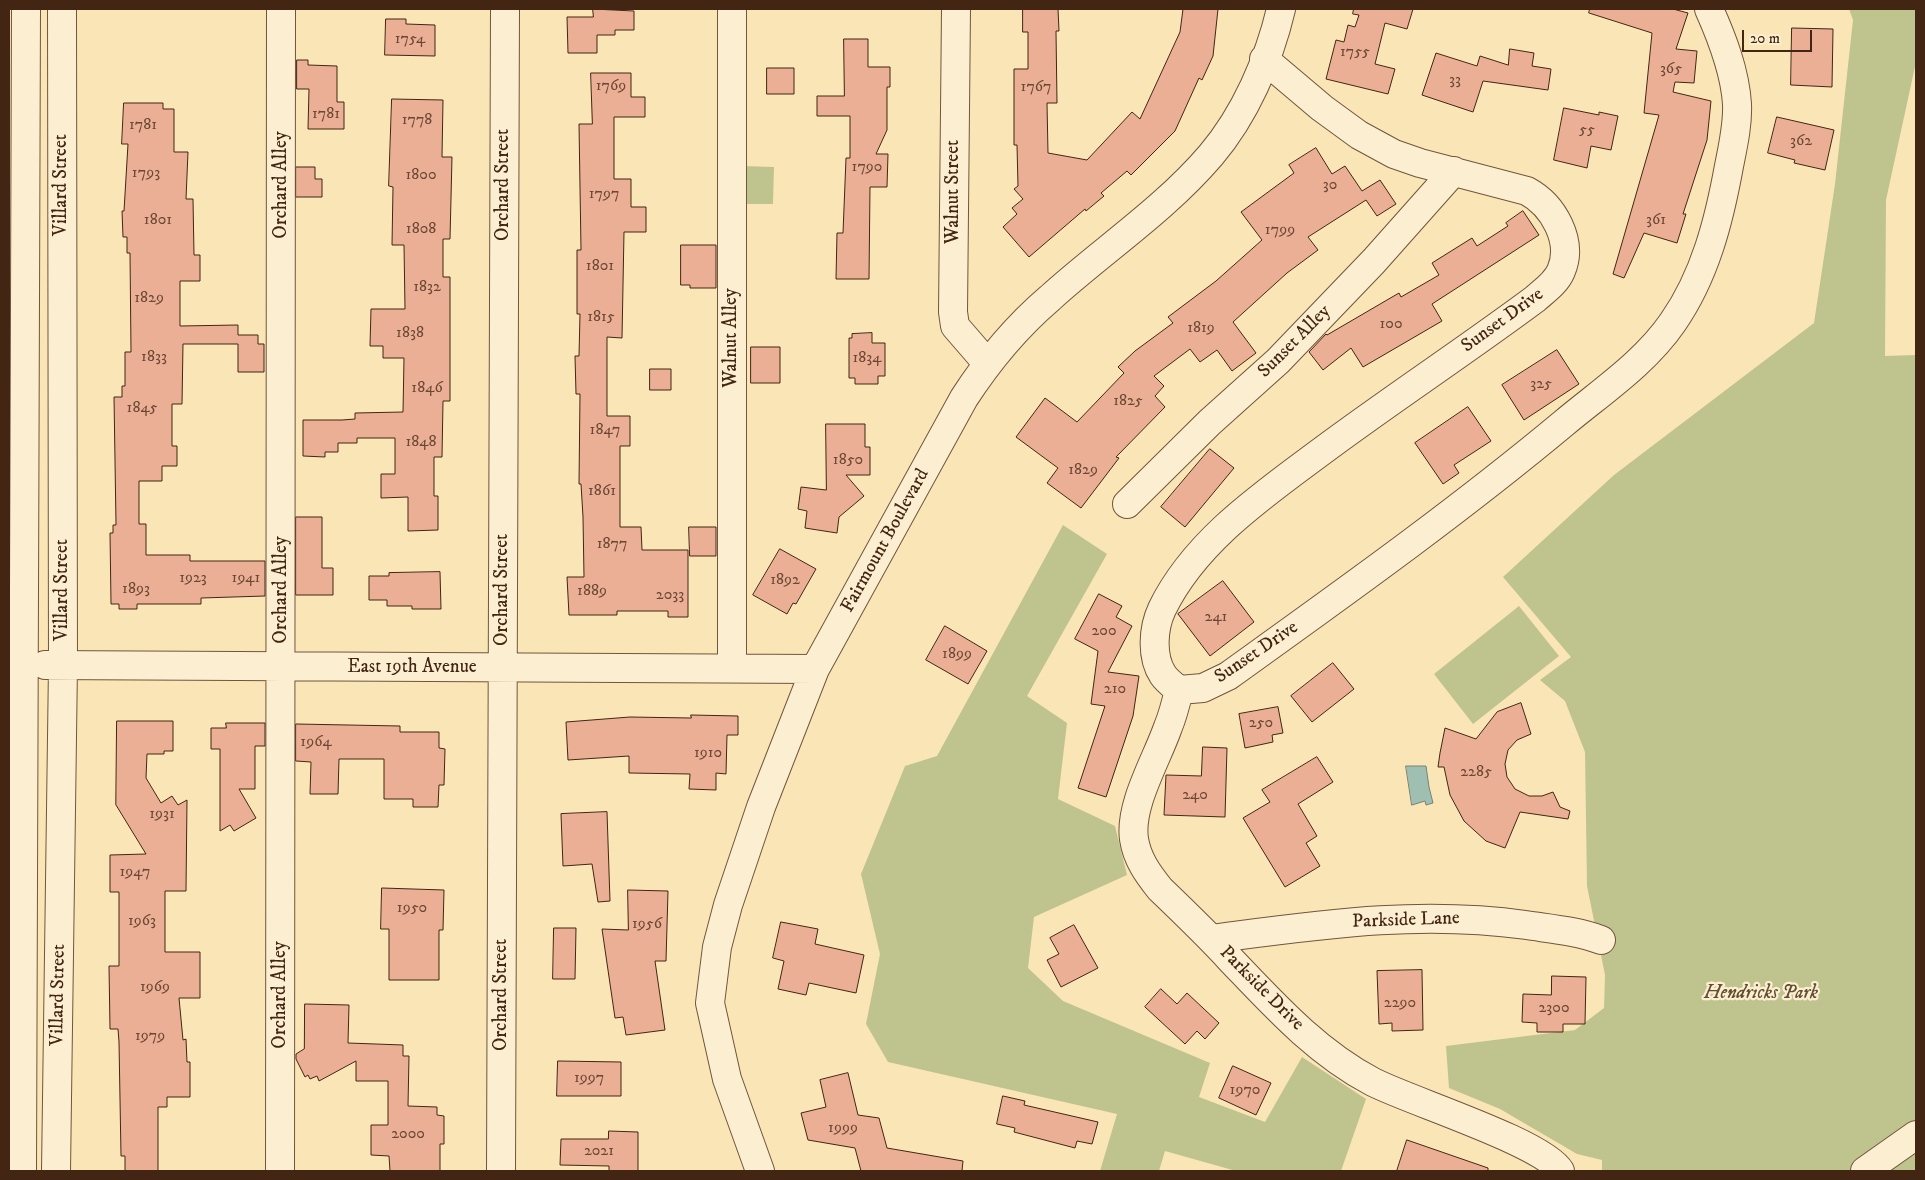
<!DOCTYPE html>
<html>
<head>
<meta charset="utf-8">
<style>
  body { margin:0 }
  #map { position:relative; width:1925px; height:1180px; overflow:hidden; background:#fae5b7; font-family:"IM FELL DW Pica",serif }
  canvas { display:block }
  .frame { position:absolute; inset:0; border:10px solid #422613; pointer-events:none }
  .scale { position:absolute; left:1742px; top:30px; width:70px; height:22px; box-sizing:border-box; border:2px solid #422613; border-top:0; padding-left:6px; font-size:15px; line-height:18px; white-space:nowrap; color:#422613; -webkit-text-stroke:4px #fceed0; paint-order:stroke }
</style>
</head>
<body>
<div id="map">
<canvas width="1925" height="1180"></canvas>
<div class="frame"></div>
<div class="scale">20 m</div>
</div>
<script>
const ctx = document.querySelector('canvas').getContext('2d');
ctx.lineJoin = 'round';
function paint(path, color) { ctx.fillStyle = color; ctx.fill(path, 'evenodd'); }
function trace(path, color, width, dash) { ctx.strokeStyle = color; ctx.lineWidth = width; ctx.lineCap = dash ? 'butt' : 'round'; ctx.setLineDash(dash || []); ctx.stroke(path); }
function drawText(font, color, halo, rows, align = 'center') {
  ctx.font = font + ' "IM FELL DW Pica",serif'; ctx.lineWidth = 4.5; ctx.setLineDash([]); ctx.textBaseline = 'middle'; ctx.strokeStyle = halo; ctx.fillStyle = color; for (const [text, x, y, turn = 0] of rows) {
    ctx.save(); ctx.translate(x, y); ctx.rotate((+turn || 0) * Math.PI / 180); ctx.textAlign = isNaN(turn) ? turn : align; if (halo) ctx.strokeText(text, 0, 0); ctx.fillText(text, 0, 0); ctx.restore();
  }
}
paint(new Path2D(`
  M1849 9H1916V62L1886 200 1885 356 1916 355V1171H1602V1160L1577 1154 1500 1109 1449 1088 1446 1046 1575 1030 1604 1008 1605 975 1587 886 1585 752 1565 701 1540 680 1571 657 1503 577 1614 475 1814 323 1835 184 1853 20Z
  M742 166 774 167 773 204H741Z
  M1063 525 1107 554 1027 696 1067 723 1058 799 1115 826 1127 875 1034 917 1028 968 1063 1001 1210 1063 1199 1097 1265 1122 1302 1057 1366 1099 1341 1171H1236L1165 1151 1159 1171H1100L1117 1114 888 1062 866 1024 880 954 861 874 905 766 937 756Z
  M1519 606 1559 656 1473 724 1434 674Z`), '#bfc48e');
const water = new Path2D(`
  M1406 766H1426L1429 787 1433 803 1426 805 1425 801 1412 805Z`);
paint(water, '#9ebfb1');
trace(water, '#798272', 1);
const building = new Path2D(`
  M593 9 634 11V30H615V35H597V53H568L567 17H593Z
  M1023 9H1058L1059 31H1056L1057 103H1047L1048 153 1087 160 1132 112 1140 119 1180 32 1183 9H1218L1213 56 1202 80 1199 78 1175 131 1131 175 1127 171 1101 193 1104 196 1086 211 1085 209 1029 257 1003 227 1017 214 1012 208 1023 199 1014 189 1018 186 1017 145H1014V69H1028V32H1023Z
  M1354 9H1413L1407 29 1385 23 1375 64 1395 69 1388 94 1326 79 1336 40 1344 42 1348 25 1355 27 1359 15 1353 14Z
  M1590 9H1673L1688 13 1676 49 1697 51 1694 83 1675 82 1673 92 1711 101 1707 140 1683 214H1686L1677 243 1644 233 1624 278 1613 274 1659 115 1644 113 1652 33 1589 13Z
  M386 19H406V24L435 25V56L385 55Z
  M1792 28 1833 29 1832 87 1791 85Z
  M844 39H868V67H890V87H887V130L876 154H888L887 187H870L869 279H836L837 233H843L846 158H850V116H817V96H844Z
  M1510 49 1534 53 1532 66 1551 69 1548 90 1483 81 1473 112 1422 95 1436 53 1477 66 1480 56 1508 65Z
  M297 60H308V65L337 66V102H344V129H308L309 89H297Z
  M767 68H794V94H767Z
  M591 73H631V97H645V117H614V179H631V207H646V232H624L622 338 607 337V416H630V446H620V527H641L642 550H688V617H668V611H617V615H569L567 577H584L583 517 581 484H579L580 394H576L575 356H579L580 314H577V250H581L579 124H592Z
  M392 99 443 100 442 157H452L450 239H443V277H450V401H443L442 457H434V496H438V530L408 531V497L381 498V474H395V438H357V443H338V452H325V457L303 456V420H342L355 419V413L403 412 404 358H383V346H370L371 309H405L404 245H392L393 187 389 186Z
  M124 103H163V109H174V152H188L186 199H193L194 255H200V281H180V326L238 325V335H258V344H264V372H238V344H183L182 404H172V446H177V466H162V481H139V524H146V555H190V561H265V596L201 598V604H137V609H119V604H111L110 533H113V525H116L114 397H122V386H125V352H131L130 253H127V237H123L122 211H124L128 144H122Z
  M1564 108 1599 115V112L1618 116 1611 150 1591 146 1587 168 1554 160Z
  M1777 117 1834 130 1825 170 1794 163 1795 160 1768 153Z
  M1316 148 1332 174 1345 166 1362 191 1380 180 1396 204 1377 216 1366 200 1308 237 1318 250 1287 273 1233 322 1256 353 1232 371 1217 350 1200 362 1190 349 1154 376 1164 386 1155 396 1165 407 1116 457 1119 458 1081 508 1047 483 1058 468 1016 437 1045 398 1077 422 1124 373 1118 367 1135 351 1173 323 1168 317 1216 281 1262 240 1241 212 1294 173 1289 165Z
  M296 167H315V179H322V197H296Z
  M1523 211 1539 235 1432 304 1442 321 1363 367 1351 348 1323 370 1309 352 1326 334 1327 335 1399 293 1401 297 1439 275 1432 263 1472 238 1477 246 1508 226 1506 223Z
  M681 245H716V288H690V285H681Z
  M872 333V343H885V376H878V384H855V378H849V338H852V334Z
  M751 347H780V383H751Z
  M1557 350 1579 384 1524 420 1502 385Z
  M650 369H671V390H650Z
  M1468 407 1491 441 1454 465 1459 473 1443 484 1415 443Z
  M826 424H865V447H870V475H846L864 496 839 517 837 533 805 528 807 511 798 509 801 487 826 490Z
  M1210 449 1234 468 1185 527 1161 507Z
  M296 517H322V568H333V595H296Z
  M689 527H716V556H690Z
  M780 549 816 569 796 604 793 603 787 614 753 595Z
  M440 572 441 609H412V606H387V600H369V576H389V573Z
  M1223 581 1254 622 1210 656 1178 614Z
  M1099 594 1122 606 1116 617 1132 626 1108 672 1139 676 1133 716 1106 797 1078 788 1105 706 1091 704 1098 651 1075 639Z
  M945 626 987 651 968 684 926 660Z
  M1333 663 1354 689 1312 722 1291 696Z
  M1521 703 1531 734 1517 740 1508 750 1505 764 1507 777 1515 789 1529 796H1542L1553 792 1560 807 1570 811 1568 819 1520 812 1505 848 1486 841 1464 821 1450 795 1444 767H1438L1440 753 1445 728 1476 739 1497 712Z
  M1278 707 1283 733 1272 735 1273 742 1245 748 1239 714Z
  M691 715 738 716V735H727L726 774 716 773V790L689 789 690 774 629 773V756L568 760 566 722 630 717 691 718Z
  M117 721H173V751H164V754H147L146 778 161 803 172 796 178 805 187 800 186 891H165V952H200V998H179L183 1040 186 1039 187 1062H190V1097H167V1107H158V1171H125V1156H121L119 1042 118 1029H110L109 966H119V892H110V855L146 854 116 805Z
  M226 723H265V746H255V789H239L256 818 234 831 230 825 220 831V749H211V728H226Z
  M296 724 400 726V732H439V748L445 749 444 785H439L438 807H413V799H384V759H339L338 794H310L311 762 296 761Z
  M1203 747 1227 748 1225 817 1164 815 1166 775 1201 776Z
  M1317 757 1333 782 1298 804 1317 836 1306 843 1320 866 1285 887 1243 818 1270 802 1262 790Z
  M607 812 610 901 598 902 592 864 563 866 561 814Z
  M382 888 444 890 443 930H439V980H389V929H381Z
  M628 890 668 891 666 961H655L665 1030 626 1035 623 1017 615 1018 602 929 628 930Z
  M781 922 818 929 815 944 864 955 856 993 809 983 806 995 778 989 784 961 773 958Z
  M1074 925 1098 968 1061 987 1047 960 1059 954 1050 938Z
  M554 928H576L575 979H553Z
  M1422 970 1423 1030 1392 1031V1023L1379 1024 1377 971Z
  M1552 976 1586 977 1585 1024H1563V1032H1537V1023L1522 1022 1523 994 1551 995Z
  M1161 989 1177 1004 1187 993 1219 1023 1205 1039 1197 1031 1185 1044 1145 1007Z
  M305 1004 349 1005 348 1043 403 1045V1056H409L408 1106 437 1107V1115L444 1116V1144H440V1171H390L389 1156 371 1155V1125H388V1081H356V1061L319 1081 317 1076 310 1079 308 1075 305 1077 296 1059V1054L304 1049Z
  M558 1061 621 1062V1096H557Z
  M1233 1066 1271 1083 1256 1115 1219 1098Z
  M848 1073 858 1115 879 1118 887 1148 963 1161 962 1171H861L855 1148 808 1140 801 1113 826 1107 820 1080Z
  M1003 1096 1025 1101 1024 1105 1098 1122 1092 1144 1077 1141 1075 1148 1014 1132 1015 1128 997 1124Z
  M609 1131 638 1132V1171H609V1166L560 1165 561 1139H608Z
  M1407 1140 1488 1168V1171H1397Z`);
paint(building, '#eaaf95');
trace(building, '#422613', 1);
const minor = new Path2D(`
  M732 9V668
  M956 9 953 312 955 326 987 363
  M1264 59 1322 108 1359 135 1394 154 1420 163 1527 191C1553 205 1574 241 1561 271 1556 283 1544 291 1535 299 1465 351 1392 399 1322 451 1263 495 1195 541 1162 609 1153 628 1151 657 1163 675 1167 681 1174 686 1179 690L1203 688 1228 676C1342 594 1456 513 1564 423 1601 392 1645 363 1673 322 1705 276 1719 221 1729 166 1733 146 1738 124 1737 104 1735 71 1722 38 1709 9
  M1127 504 1210 422 1278 361 1374 261 1454 171
  M45 665 815 669
  M1179 690C1176 703 1173 715 1168 727 1157 759 1129 805 1134 839 1137 859 1148 874 1160 889 1184 912 1208 935 1230 959 1274 1005 1316 1052 1373 1082 1410 1101 1544 1143 1560 1171
  M1211 939C1320 925 1416 910 1526 925 1552 929 1577 931 1601 940
  M22 1171 26 9
  M56 1171 63 665 62 9
  M280 1171 281 9
  M501 1171 505 9
  M760 1171 727 1079 710 1003 717 947 728 905 761 807 815 669 964 398C988 361 1016 327 1050 298 1103 250 1164 210 1211 155 1245 115 1269 60 1281 9
  M1865 1171 1916 1135`);
trace(minor, '#70563c', 30);
trace(minor, '#fceed0', 28);
drawText('16px', '#6c4834', null, [
  ["1754",410,40],
  ["1755",1355,53],
  ["365",1671,70],
  ["33",1455,81],
  ["1769",611,87],
  ["1767",1036,88],
  ["1781",326,115],
  ["1778",417,121],
  ["1781",143,126],
  ["55",1587,131],
  ["362",1801,142],
  ["1790",867,168],
  ["1793",146,174],
  ["1800",421,176],
  ["30",1330,186],
  ["1797",604,195],
  ["1801",158,221],
  ["361",1656,221],
  ["1808",421,230],
  ["1799",1280,231],
  ["1801",600,267],
  ["1832",427,288],
  ["1829",149,299],
  ["1815",601,318],
  ["100",1391,325],
  ["1819",1201,329],
  ["1838",410,334],
  ["1833",154,358],
  ["1834",867,359],
  ["325",1541,385],
  ["1846",427,389],
  ["1825",1128,402],
  ["1845",142,409],
  ["1847",605,431],
  ["1848",421,443],
  ["1850",848,461],
  ["1829",1083,471],
  ["1861",602,492],
  ["1877",612,545],
  ["1923",193,579],
  ["1941",246,579],
  ["1892",785,581],
  ["1893",136,590],
  ["1889",592,592],
  ["2033",670,596],
  ["241",1216,618],
  ["200",1104,632],
  ["1899",957,655],
  ["210",1115,690],
  ["250",1261,724],
  ["1964",316,743],
  ["1910",708,754],
  ["2285",1476,773],
  ["240",1195,796],
  ["1931",162,815],
  ["1947",135,873],
  ["1950",412,909],
  ["1963",142,922],
  ["1956",647,925],
  ["1969",155,988],
  ["2290",1400,1004],
  ["2300",1554,1009],
  ["1979",150,1037],
  ["1997",589,1079],
  ["1970",1245,1091],
  ["1999",843,1129],
  ["2000",408,1135],
  ["2021",599,1152]
]);
drawText('19px', '#422613', '#fceed0', [
  ["Villard Street",62,185,-90],
  ["Orchard Alley",282,185,-90],
  ["Orchard Street",504,185,-90],
  ["Walnut Street",954,192,-90],
  ["Sunset Drive",1503,321,-36],
  ["Walnut Alley",732,338,-90],
  ["Sunset Alley",1295,342,-45],
  ["Fairmount Boulevard",886,541,-61],
  ["Villard Street",63,590,-90],
  ["Orchard Alley",282,590,-90],
  ["Orchard Street",503,590,-90],
  ["Sunset Drive",1257,653,-34],
  ["East 19th Avenue",412,668],
  ["Parkside Lane",1406,921,-2],
  ["Parkside Drive",1261,989,45],
  ["Villard Street",59,995,-89],
  ["Orchard Alley",281,995,-90],
  ["Orchard Street",502,995,-90]
]);
drawText('italic 19px', '#614e32', '#fceed0', [
  ["Hendricks Park",1761,994]
]);
</script>
</body>
</html>
